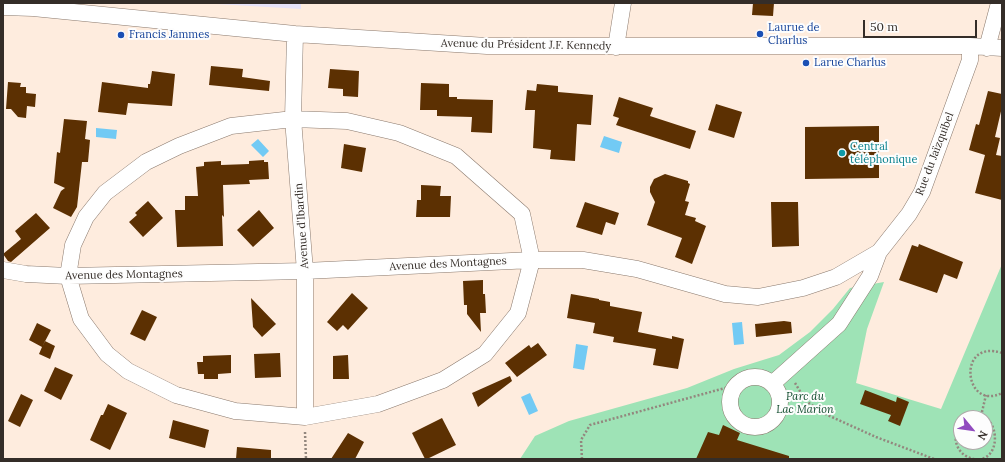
<!DOCTYPE html>
<html>
<head>
<meta charset="utf-8">
<style>
  body { margin:0 }
  #map { position:relative; width:1005px; height:462px; overflow:hidden; background:#feecde; font-family:Lora,serif }
  canvas { display:block }
  .frame { position:absolute; inset:0; border:4px solid #342d28; pointer-events:none }
  .north { position:absolute; left:953px; top:410px; width:40px; height:40px; box-sizing:border-box; background:#fdfdfd; border:1px solid #adaaa8; border-radius:50%; rotate:119deg; font-size:11px; font-weight:700; line-height:16px; text-align:center; color:#342d28 }
  .north::after { content:''; display:block; margin:auto; width:14px; height:18px; background:#914bbf; clip-path:polygon(50% 0,100% 100%,50% 72%,0 100%) }
  .scale { position:absolute; left:863px; top:20px; width:114px; height:18px; box-sizing:border-box; border:2px solid #342d28; border-top:0; padding-left:5px; font-size:12px; line-height:14px; white-space:nowrap; color:#342d28; -webkit-text-stroke:3px #fdfdfd; paint-order:stroke }
</style>
</head>
<body>
<div id="map">
<canvas width="1005" height="462"></canvas>
<div class="frame"></div>
<div class="north">N</div>
<div class="scale">50 m</div>
</div>
<script>
const ctx = document.querySelector('canvas').getContext('2d');
ctx.lineJoin = 'round';
function paint(path, color) { ctx.fillStyle = color; ctx.fill(path, 'evenodd'); }
function trace(path, color, width, dash) { ctx.strokeStyle = color; ctx.lineWidth = width; ctx.lineCap = dash ? 'butt' : 'round'; ctx.setLineDash(dash || []); ctx.stroke(path); }
function drawText(font, color, halo, rows, align = 'center') {
  ctx.font = font + ' Lora,serif'; ctx.lineWidth = 4; ctx.setLineDash([]); ctx.textBaseline = 'middle'; ctx.strokeStyle = halo; ctx.fillStyle = color; for (const [text, x, y, turn = 0] of rows) {
    ctx.save(); ctx.translate(x, y); ctx.rotate((+turn || 0) * Math.PI / 180); ctx.textAlign = isNaN(turn) ? turn : align; if (halo) ctx.strokeText(text, 0, 0); ctx.fillText(text, 0, 0); ctx.restore();
  }
}
paint(new Path2D(`
  M200 3H301V9Z`), '#e6e2f9');
paint(new Path2D(`
  M1002 264V459H520L535 436 569 421 687 388 734 369 779 355 810 332 833 309 850 288 884 282 867 329 856 383 941 409ZM961 418H985V442H961Z`), '#9ee3b6');
paint(new Path2D(`
  M96 128 117 130 116 139 96 137Z
  M604 136 622 142 619 153 600 147Z
  M258 139 269 151 263 157 251 145Z
  M742 322 744 344 734 345 732 323Z
  M576 344 588 346 584 370 573 368Z
  M530 393 538 411 529 415 521 397Z`), '#72caf4');
paint(new Path2D(`
  M753 3H774L773 16 752 15Z
  M211 66 243 69 242 77 270 81 269 91 209 85Z
  M330 69 359 71 358 97 343 96V89L328 88Z
  M152 71 175 74 172 106 128 103 126 115 98 112 102 82 148 88V84H150Z
  M8 82 21 83 20 87H26V93L36 94 35 107 27 106 26 118 18 117 11 109H6Z
  M421 83 449 84V97H457V99L493 100 492 133 471 132 472 117 437 116V110H420Z
  M537 84 558 86V92L593 95 591 125 577 124 575 161 550 159 551 150 533 148 535 110H525L527 90 536 91Z
  M988 91 1002 94V107L995 137 1000 138 996 155 1002 156V200L975 193 985 155 969 150 976 124 979 125Z
  M619 97 653 108 650 116 696 131 690 149 616 125 619 118 613 116Z
  M716 104 742 112 734 138 708 130Z
  M64 119 87 121 85 139 90 140 88 162H82L77 207 71 217 53 208 61 191 65 188 54 183 57 152 60 153Z
  M879 126V178L805 179V127Z
  M344 144 366 148 362 172 341 168Z
  M264 160V162H268L269 179 249 180 250 184 223 185 224 217 222 215 223 246 177 247 175 210H185V196H198L196 167 204 166V162L221 161V165L249 164V161Z
  M665 174 688 181V183L690 184 685 201 689 202 685 215 696 218 695 221 706 226 692 264 675 257 682 238 647 225 655 202 650 192V187L654 179Z
  M421 185 441 186 440 196H451L450 217H416L417 200H421Z
  M148 201 163 218 143 237 129 222 137 215 135 213Z
  M585 202 619 213 615 225 606 222 602 235 576 227Z
  M771 202H798L799 246 772 247Z
  M259 210 274 228 253 247 237 230Z
  M36 213 50 228 11 262 8 261 3 254 21 239 15 231Z
  M919 244 963 262 957 279 944 274 937 293 899 280 912 245 918 247Z
  M483 280V294H485L486 313H480L481 332 467 314V305H464L463 281Z
  M352 293 368 308 348 330 343 325 337 331 327 322Z
  M571 294 599 299V300L610 302V306L642 312 638 332 672 339V336L684 339 678 369 653 365 656 349 613 342 614 337 593 333 595 323 567 318Z
  M251 298 276 324 262 337 253 327Z
  M142 310 157 317 145 341 130 334Z
  M784 321 791 322 792 333 756 337 755 324Z
  M37 323 51 330 42 347 45 341 55 346 50 359 39 354 42 347 29 340Z
  M538 343 547 355 517 377 505 363 529 345 531 348Z
  M280 353 281 377 255 378 254 354Z
  M231 355V373L218 374V379H204V374H198L197 362H203V356Z
  M348 355 349 379H333V356Z
  M55 367 73 375 61 400 44 391Z
  M510 376 512 381 478 407 472 393Z
  M865 390 896 402 897 397 909 402 900 426 888 421 891 415 860 404Z
  M21 394 33 400 20 427 8 421Z
  M108 404 127 413 110 450 90 440 101 415H103Z
  M442 418 456 445 427 459H425L412 433Z
  M173 420 209 430 205 448 169 438Z
  M723 425 740 433 737 440 789 456V459H696L708 432 719 435Z
  M348 433 364 442 355 459H331Z
  M237 447 271 450V459H236Z`), '#5c3002');
const minor = new Path2D(`
  M3 7 33 8 295 34 487 46H970L1002 48
  M295 34 293 119 305 271V417
  M616 47 623 3
  M987 48 999 3
  M293 119 347 121 399 133 456 156 522 214 532 260 518 313 485 354 443 380 378 404 305 417 235 411 176 395 128 371 107 354 81 319 68 276 73 245 86 217 105 193 146 162 179 146 231 126Z
  M3 270 26 274 68 276 305 271 532 260H583L637 269 725 294 758 297 803 288 836 277 879 252
  M730 402a25 25 0 1 1 50 0a25 25 0 1 1-50 0Z
  M772 384 839 324 870 276 879 252 909 214 922 192 970 60V46`);
trace(minor, '#8a796d', 17);
trace(new Path2D(`
  M1002 353C956 338 964 412 1002 393
  M795 383 806 401 823 413 876 437 934 459
  M981 416 986 395
  M969 418C996 404 1005 454 981 459
  M961 424C950 437 957 456 974 459
  M305 432 306 459
  M582 459 581 440 590 425 736 385`), '#93877e', 2.5, [2, 2]);
trace(minor, '#fff', 16);
for (const [x, y, r, color] of [
  [760,34,4,"#1a4fb4"],
  [121,35,4,"#1a4fb4"],
  [806,63,4,"#1a4fb4"],
  [842,153,4,"#0f9aa8"]
]) { const dot = new Path2D(); dot.arc(x, y, r, 0, 2 * Math.PI); ctx.fillStyle = color; ctx.fill(dot); trace(dot, '#fdfdfd', 1.5); }
drawText('11px', '#164399', '#fdfdfd', [
  ["Laurue de",768,28],
  ["Charlus",768,41],
  ["Francis Jammes",129,35],
  ["Larue Charlus",814,63]
], 'left');
drawText('11px', '#342d28', '#fdfdfd', [
  ["Avenue du Président J.F. Kennedy",526,45,1],
  ["Rue du Jaïzquibel",935,154,-69],
  ["Avenue d'Ibardin",302,226,-94],
  ["Avenue des Montagnes",448,264,-3],
  ["Avenue des Montagnes",124,275,-1]
]);
drawText('11px', '#0d838f', '#fdfdfd', [
  ["Central",850,147],
  ["téléphonique",850,160]
], 'left');
drawText('italic 11px', '#0f4b2c', '#fdfdfd', [
  ["Parc du",805,397],
  ["Lac Marion",805,410]
]);
</script>
</body>
</html>
